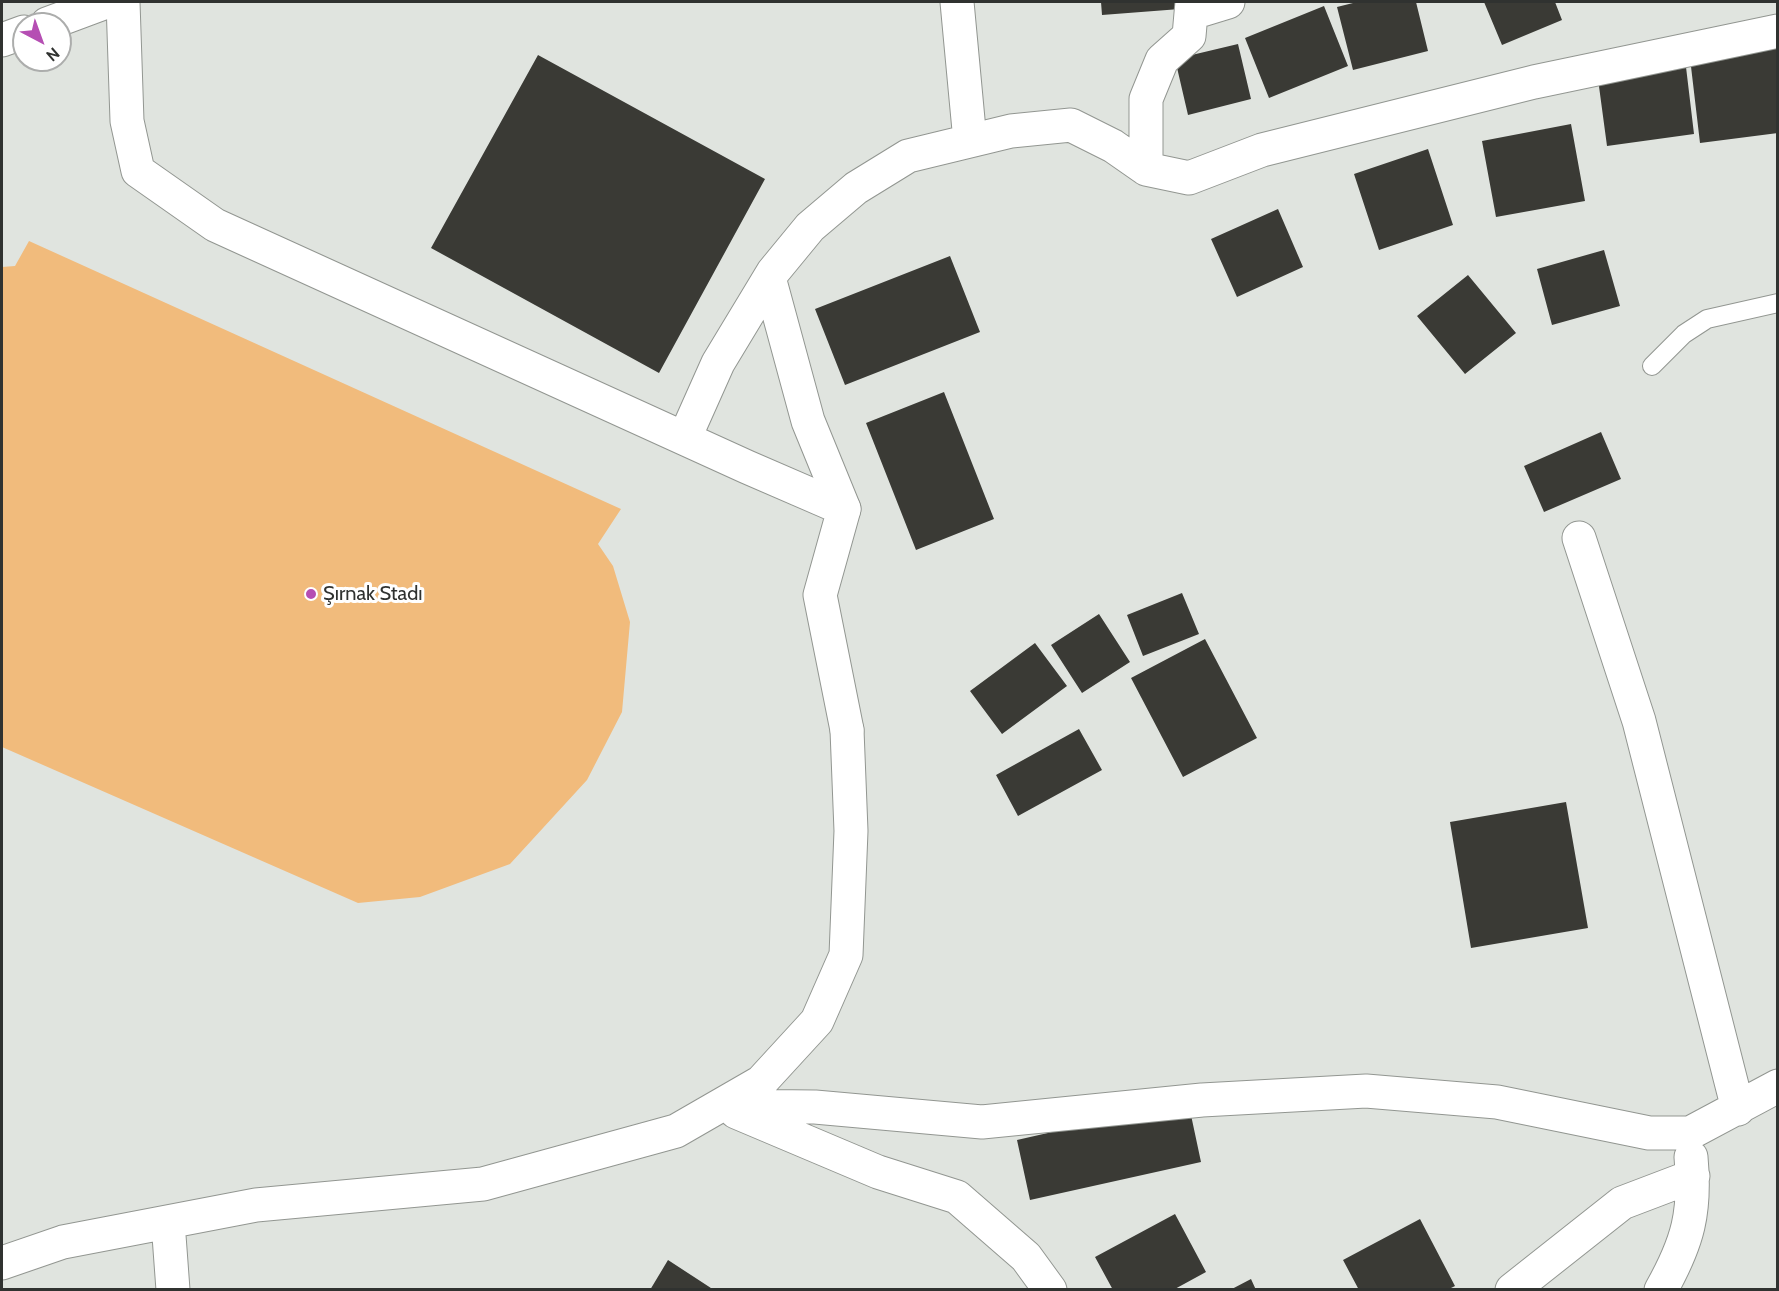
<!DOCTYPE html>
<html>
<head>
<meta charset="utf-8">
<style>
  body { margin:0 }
  #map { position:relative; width:1779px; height:1291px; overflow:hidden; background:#e0e4df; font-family:Cabin,sans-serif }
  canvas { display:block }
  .frame { position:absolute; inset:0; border:3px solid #303230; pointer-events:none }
  .north { position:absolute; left:12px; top:12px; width:60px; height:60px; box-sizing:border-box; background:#fff; border:2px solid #acadac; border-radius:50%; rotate:139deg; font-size:16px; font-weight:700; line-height:24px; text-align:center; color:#303230 }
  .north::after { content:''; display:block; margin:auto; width:21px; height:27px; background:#b54eb3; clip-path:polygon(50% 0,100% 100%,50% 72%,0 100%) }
</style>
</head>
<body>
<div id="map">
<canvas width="1779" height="1291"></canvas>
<div class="frame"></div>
<div class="north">N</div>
</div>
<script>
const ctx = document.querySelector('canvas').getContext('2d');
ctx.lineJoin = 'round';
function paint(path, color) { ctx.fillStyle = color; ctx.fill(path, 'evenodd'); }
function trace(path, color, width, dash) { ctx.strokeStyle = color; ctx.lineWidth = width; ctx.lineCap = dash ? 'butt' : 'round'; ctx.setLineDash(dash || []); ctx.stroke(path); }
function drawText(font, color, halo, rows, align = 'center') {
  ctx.font = font + ' Cabin,sans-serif'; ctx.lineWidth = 6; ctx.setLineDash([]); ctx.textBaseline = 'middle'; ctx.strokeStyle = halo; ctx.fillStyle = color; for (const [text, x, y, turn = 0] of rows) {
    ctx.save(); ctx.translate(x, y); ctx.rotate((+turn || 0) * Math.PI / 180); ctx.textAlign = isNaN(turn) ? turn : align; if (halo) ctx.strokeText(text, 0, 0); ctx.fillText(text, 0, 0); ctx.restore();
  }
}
paint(new Path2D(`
  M29 241 621 509 598 544 613 566 630 622 622 712 587 780 510 864 420 897 358 903 2 747V267L15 266Z`), '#f1bb7c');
paint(new Path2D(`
  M1101 2H1179L1180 9 1102 15Z
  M1357 2H1416L1428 51 1353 70 1337 7Z
  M1484 2H1555L1562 20 1502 45Z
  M1324 6 1348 66 1269 98 1245 38Z
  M1238 44 1251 99 1188 115 1175 59Z
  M1778 48V133L1700 143 1690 58Z
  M538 55 765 179 659 373 431 248Z
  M1686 67 1694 134 1607 146 1598 79Z
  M1571 124 1585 201 1496 217 1482 141Z
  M1428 149 1453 225 1379 250 1354 174Z
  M1278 209 1303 267 1237 297 1211 239Z
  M1604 250 1620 306 1552 325 1537 269Z
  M950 256 980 332 845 385 815 309Z
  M1468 275 1516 333 1465 374 1417 316Z
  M944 392 994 519 916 550 866 423Z
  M1601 432 1621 479 1544 512 1524 466Z
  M1182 593 1199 634 1143 656 1127 615Z
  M1099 614 1130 662 1082 693 1051 645Z
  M1205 639 1257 738 1183 777 1131 678Z
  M1035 643 1067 686 1002 734 970 691Z
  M1079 729 1102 770 1018 816 996 775Z
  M1566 802 1588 928 1471 948 1450 822Z
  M1188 1101 1201 1162 1030 1200 1017 1140Z
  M1175 1214 1206 1272 1173 1290H1113L1095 1257Z
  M1420 1219 1455 1286 1447 1290H1359L1343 1260Z
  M668 1260 714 1290H650Z
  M1251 1279 1256 1290H1230Z`), '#3a3a35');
const lane = new Path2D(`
  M1652 366 1684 334 1707 319 1778 303`);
const street = new Path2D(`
  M957 2 970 141
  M1192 13 1228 2
  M47 24 106 2
  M2 40 24 32
  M1146 169V99L1162 60 1189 36 1192 2
  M770 281 808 421 844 509
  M685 437 718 363 773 272 810 227 856 188 908 156 1011 131 1071 125 1113 146 1146 169 1189 178 1262 150 1534 82 1778 31
  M1579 538 1639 721 1738 1109
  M723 1106 815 1107 982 1122 1202 1100 1366 1091 1497 1102 1649 1133H1690L1778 1086
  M736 1112 878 1172 957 1197 1026 1257 1050 1290
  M168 1222 173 1290
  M2 1263 63 1242 256 1205 483 1184 676 1131 761 1082 817 1021 846 955 851 831 847 730
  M1512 1290 1622 1203 1693 1176
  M1661 1290C1688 1242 1696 1212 1691 1157`);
const secondary = new Path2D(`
  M123 2 127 121 138 171 215 225 747 467 844 509 820 595 847 730`);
trace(lane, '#929691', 20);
trace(street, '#929691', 35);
trace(secondary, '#929691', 35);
trace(lane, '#fff', 18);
trace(street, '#fff', 33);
trace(secondary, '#fff', 33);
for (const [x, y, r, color] of [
  [311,594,6,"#b54eb3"]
]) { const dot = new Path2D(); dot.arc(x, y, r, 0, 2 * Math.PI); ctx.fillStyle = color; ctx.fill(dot); trace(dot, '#fff', 2); }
drawText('20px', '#303230', '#fff', [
  ["Şırnak Stadı",323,594]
], 'left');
</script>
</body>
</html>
